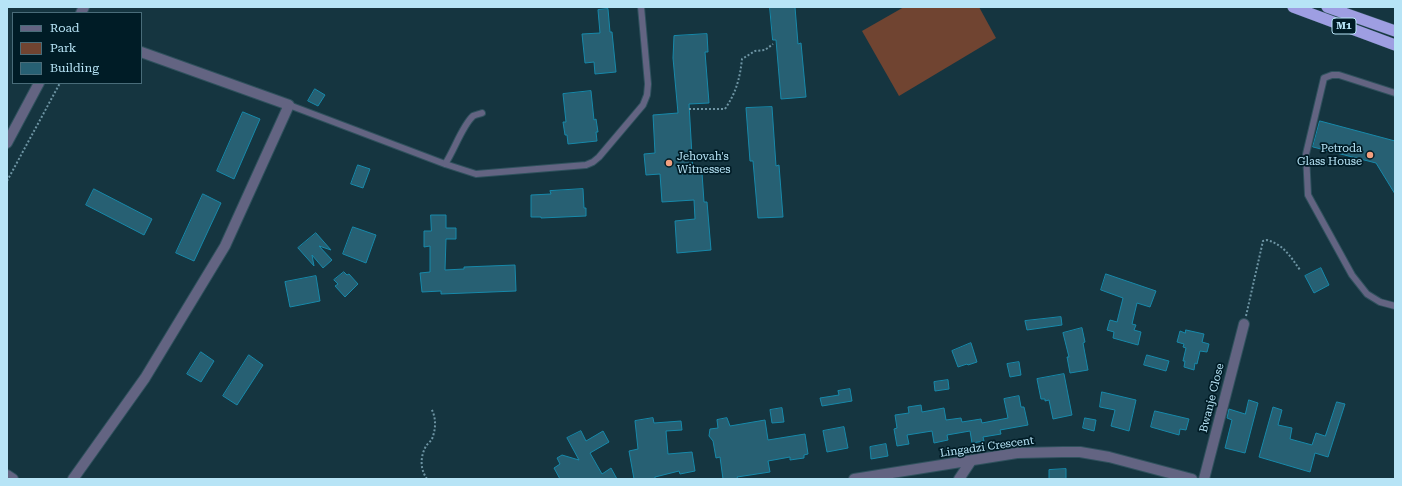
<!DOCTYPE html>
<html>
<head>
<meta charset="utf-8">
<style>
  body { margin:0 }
  #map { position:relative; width:1402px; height:486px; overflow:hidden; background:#153540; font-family:"Roboto Serif",serif }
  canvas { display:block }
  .frame { position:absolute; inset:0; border:8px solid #b7e4f6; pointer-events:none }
  .legend { position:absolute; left:12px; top:12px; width:130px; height:72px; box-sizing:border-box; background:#001c26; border:1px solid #496c79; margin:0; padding:5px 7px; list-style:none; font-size:12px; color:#b7e4f6 }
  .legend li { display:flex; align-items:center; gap:8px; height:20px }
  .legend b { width:20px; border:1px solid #496c79 }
</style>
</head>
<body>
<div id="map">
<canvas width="1402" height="486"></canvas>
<div class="frame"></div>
<ul class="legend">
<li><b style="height:5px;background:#636482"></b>Road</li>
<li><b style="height:11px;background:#704431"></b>Park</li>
<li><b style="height:11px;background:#276073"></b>Building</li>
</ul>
</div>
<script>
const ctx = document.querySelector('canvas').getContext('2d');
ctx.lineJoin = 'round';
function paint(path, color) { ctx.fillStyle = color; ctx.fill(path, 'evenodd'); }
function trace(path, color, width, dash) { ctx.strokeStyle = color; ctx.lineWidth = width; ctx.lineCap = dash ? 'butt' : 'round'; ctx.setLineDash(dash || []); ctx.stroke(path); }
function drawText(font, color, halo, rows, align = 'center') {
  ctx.font = font + ' "Roboto Serif",serif'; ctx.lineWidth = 3.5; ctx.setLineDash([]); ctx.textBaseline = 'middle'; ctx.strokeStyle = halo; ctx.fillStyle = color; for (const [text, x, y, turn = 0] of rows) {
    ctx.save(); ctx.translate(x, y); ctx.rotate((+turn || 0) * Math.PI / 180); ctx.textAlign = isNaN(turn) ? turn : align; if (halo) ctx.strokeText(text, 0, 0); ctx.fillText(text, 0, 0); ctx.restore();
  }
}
paint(new Path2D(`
  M904 7H979L996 38 899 96 862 31Z`), '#704431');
const building = new Path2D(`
  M770 7H795L798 44 801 43 806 97 781 99 776 40H773Z
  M608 9 610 32H612L616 72 595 74 594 62 585 63 582 34 600 33 598 10Z
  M707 34 708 52H705L709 103 689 104 693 173H702L704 202H707L711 250 677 253 675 221 695 219 694 200 662 202 660 174 646 175 644 154 655 153 653 115 678 113 673 58 674 36Z
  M315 89 325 95 318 106 308 101Z
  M591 91 594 120 596 119 598 132H596L597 141 568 144 567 135H565L563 122H566L563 94Z
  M772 107 776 166 779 165 783 217 758 218 753 161H750L746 108Z
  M243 112 260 119 234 179 217 171Z
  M1320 121 1395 141V194L1376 163 1313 147Z
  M358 165 370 169 363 188 351 184Z
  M94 189 152 219 144 235 86 205Z
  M583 189 584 208H586V216L541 218V217H531V195L551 194 550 191Z
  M203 194 221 203 194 261 176 253Z
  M431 215H446V228H456V239H446L445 270 464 269V267L515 265 516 291 441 294V291L422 292 420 273 430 272V246L424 247V231H431Z
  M353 227 376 235 366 263 343 254Z
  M316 233 331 250 319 246 332 260 323 268 312 255 314 266 298 248Z
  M1321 268 1329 285 1314 293 1305 276Z
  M344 272 347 275 349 274 358 284 345 297 335 286 338 284 334 280Z
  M1106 274 1156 291 1150 307 1137 303 1132 324 1136 325 1134 330 1141 332 1138 345 1113 338 1114 332 1107 330 1110 320 1117 322 1123 298 1101 290Z
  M316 276 320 301 290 307 285 282Z
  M1061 317 1062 325 1027 330 1025 321Z
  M1082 328 1085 342 1083 343 1088 370 1070 373 1067 357H1069L1063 333Z
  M1186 330 1204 334 1202 342 1209 344 1207 352 1200 351 1197 364 1195 363 1194 370 1184 367 1185 361H1183L1186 348 1183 347 1184 344 1177 342 1180 331 1185 333Z
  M971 343 977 362 968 365 967 364 958 367 952 351Z
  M201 352 214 361 201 382 187 374Z
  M249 355 263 365 237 405 223 396Z
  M1147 355 1169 361 1166 371 1144 365Z
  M1019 362 1021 375 1010 377 1007 364Z
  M1064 374 1072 415 1053 419 1049 400 1045 401V399H1041L1037 379Z
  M948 380 949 389 935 391 934 382Z
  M850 389 852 401 822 406 820 398 839 395 838 391Z
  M1102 392 1136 400 1129 431 1111 426 1115 410 1100 407Z
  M1019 396 1021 407H1024L1028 425 1000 430 1001 434 983 437 984 441 972 443 970 431 947 435 948 440 934 443 932 431 907 435 909 444 897 446 894 429 897 428 895 415 909 413 908 407 921 405 922 412 944 408 946 420 961 418 962 422 981 419 982 423 1008 418 1004 399Z
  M1249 400 1258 403 1245 453 1225 448 1232 420 1227 418 1229 409 1245 414Z
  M1337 402 1345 404 1328 457 1315 453 1310 472 1259 457 1273 407 1282 410 1278 425 1292 428 1290 439 1312 445 1316 433 1325 436Z
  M782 408 784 422 772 423 770 410Z
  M1155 411 1189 419 1186 430 1180 429 1179 435 1151 427Z
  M653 418 654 423 681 421 682 430 666 431 668 454 692 452 695 471 680 474 679 471 655 477V479H634L629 451 638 449 635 421Z
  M727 418 730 426 765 420 768 440 805 434 808 454 804 455V458L790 460V457L768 461 770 472 737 477 738 479H723L720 457 716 458 713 441 709 436 710 429 718 428 717 420Z
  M1085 418 1096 420 1094 431 1083 428Z
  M844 427 848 448 827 452 823 431Z
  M581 431 586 441 603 431 609 442 590 453 602 474 611 468 617 479H560L554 468 560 464 557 458 562 455 579 460 567 438Z
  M886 444 888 456 871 459 870 447Z
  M1066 469V479H1049V470Z`);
paint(building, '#276073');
trace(building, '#1789aa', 1);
const service = new Path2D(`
  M1395 93 1339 75H1332L1324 78 1306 154 1308 195 1352 275 1367 294 1380 302 1395 306
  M289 105 445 164 476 174 586 165 593 162 599 157 643 105 647 95 648 84 641 7
  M445 164C454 151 462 126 473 116 475 115 479 114 482 113`);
const minor = new Path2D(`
  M7 475 13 479
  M73 479 145 378 225 246 289 105 141 52
  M854 479 1017 453 1062 452H1080L1109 457 1192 479
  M959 479 971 461
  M1204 479 1244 324`);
const tertiary = new Path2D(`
  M81 13 84 7
  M7 143 39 83`);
const trunk = new Path2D(`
  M1293 7 1395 45
  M1327 7 1395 31`);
trace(service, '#2f515d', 8);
trace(minor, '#2f515d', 12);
trace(tertiary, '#2f515d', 12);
trace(trunk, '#2f515d', 12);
trace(new Path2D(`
  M689 109H725C736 93 740 78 742 59L755 51 765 50 773 44
  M7 181 60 83
  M1246 316 1263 241 1267 240C1284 245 1290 256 1300 270
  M427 479C420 469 420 457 426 446 428 443 432 441 433 436 436 427 436 417 431 408`), '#6d94a3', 2, [2, 2]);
trace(service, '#636482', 6);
trace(minor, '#636482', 10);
trace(tertiary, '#636482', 10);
trace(trunk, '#9e9ee2', 11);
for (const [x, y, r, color] of [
  [1370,155,4,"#f2a07f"],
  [669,163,4,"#f2a07f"]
]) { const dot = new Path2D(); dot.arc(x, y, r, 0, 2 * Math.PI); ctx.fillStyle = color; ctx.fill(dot); trace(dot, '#001c26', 1.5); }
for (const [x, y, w] of [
  [1344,26,24]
]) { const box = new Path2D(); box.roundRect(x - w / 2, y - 8, w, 16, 3); ctx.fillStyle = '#001c26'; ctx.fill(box); trace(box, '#b7e4f6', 1); }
drawText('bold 10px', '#b7e4f6', null, [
  ["M1",1344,26]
]);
drawText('11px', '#b7e4f6', '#001c26', [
  ["Petroda",1362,149],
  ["Glass House",1362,162],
  ["Jehovah's",677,157,"left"],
  ["Witnesses",677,170,"left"]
], 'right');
drawText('11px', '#b7e4f6', '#001c26', [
  ["Bwanje Close",1212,398,-76],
  ["Lingadzi Crescent",987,447,-8]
]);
</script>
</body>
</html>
